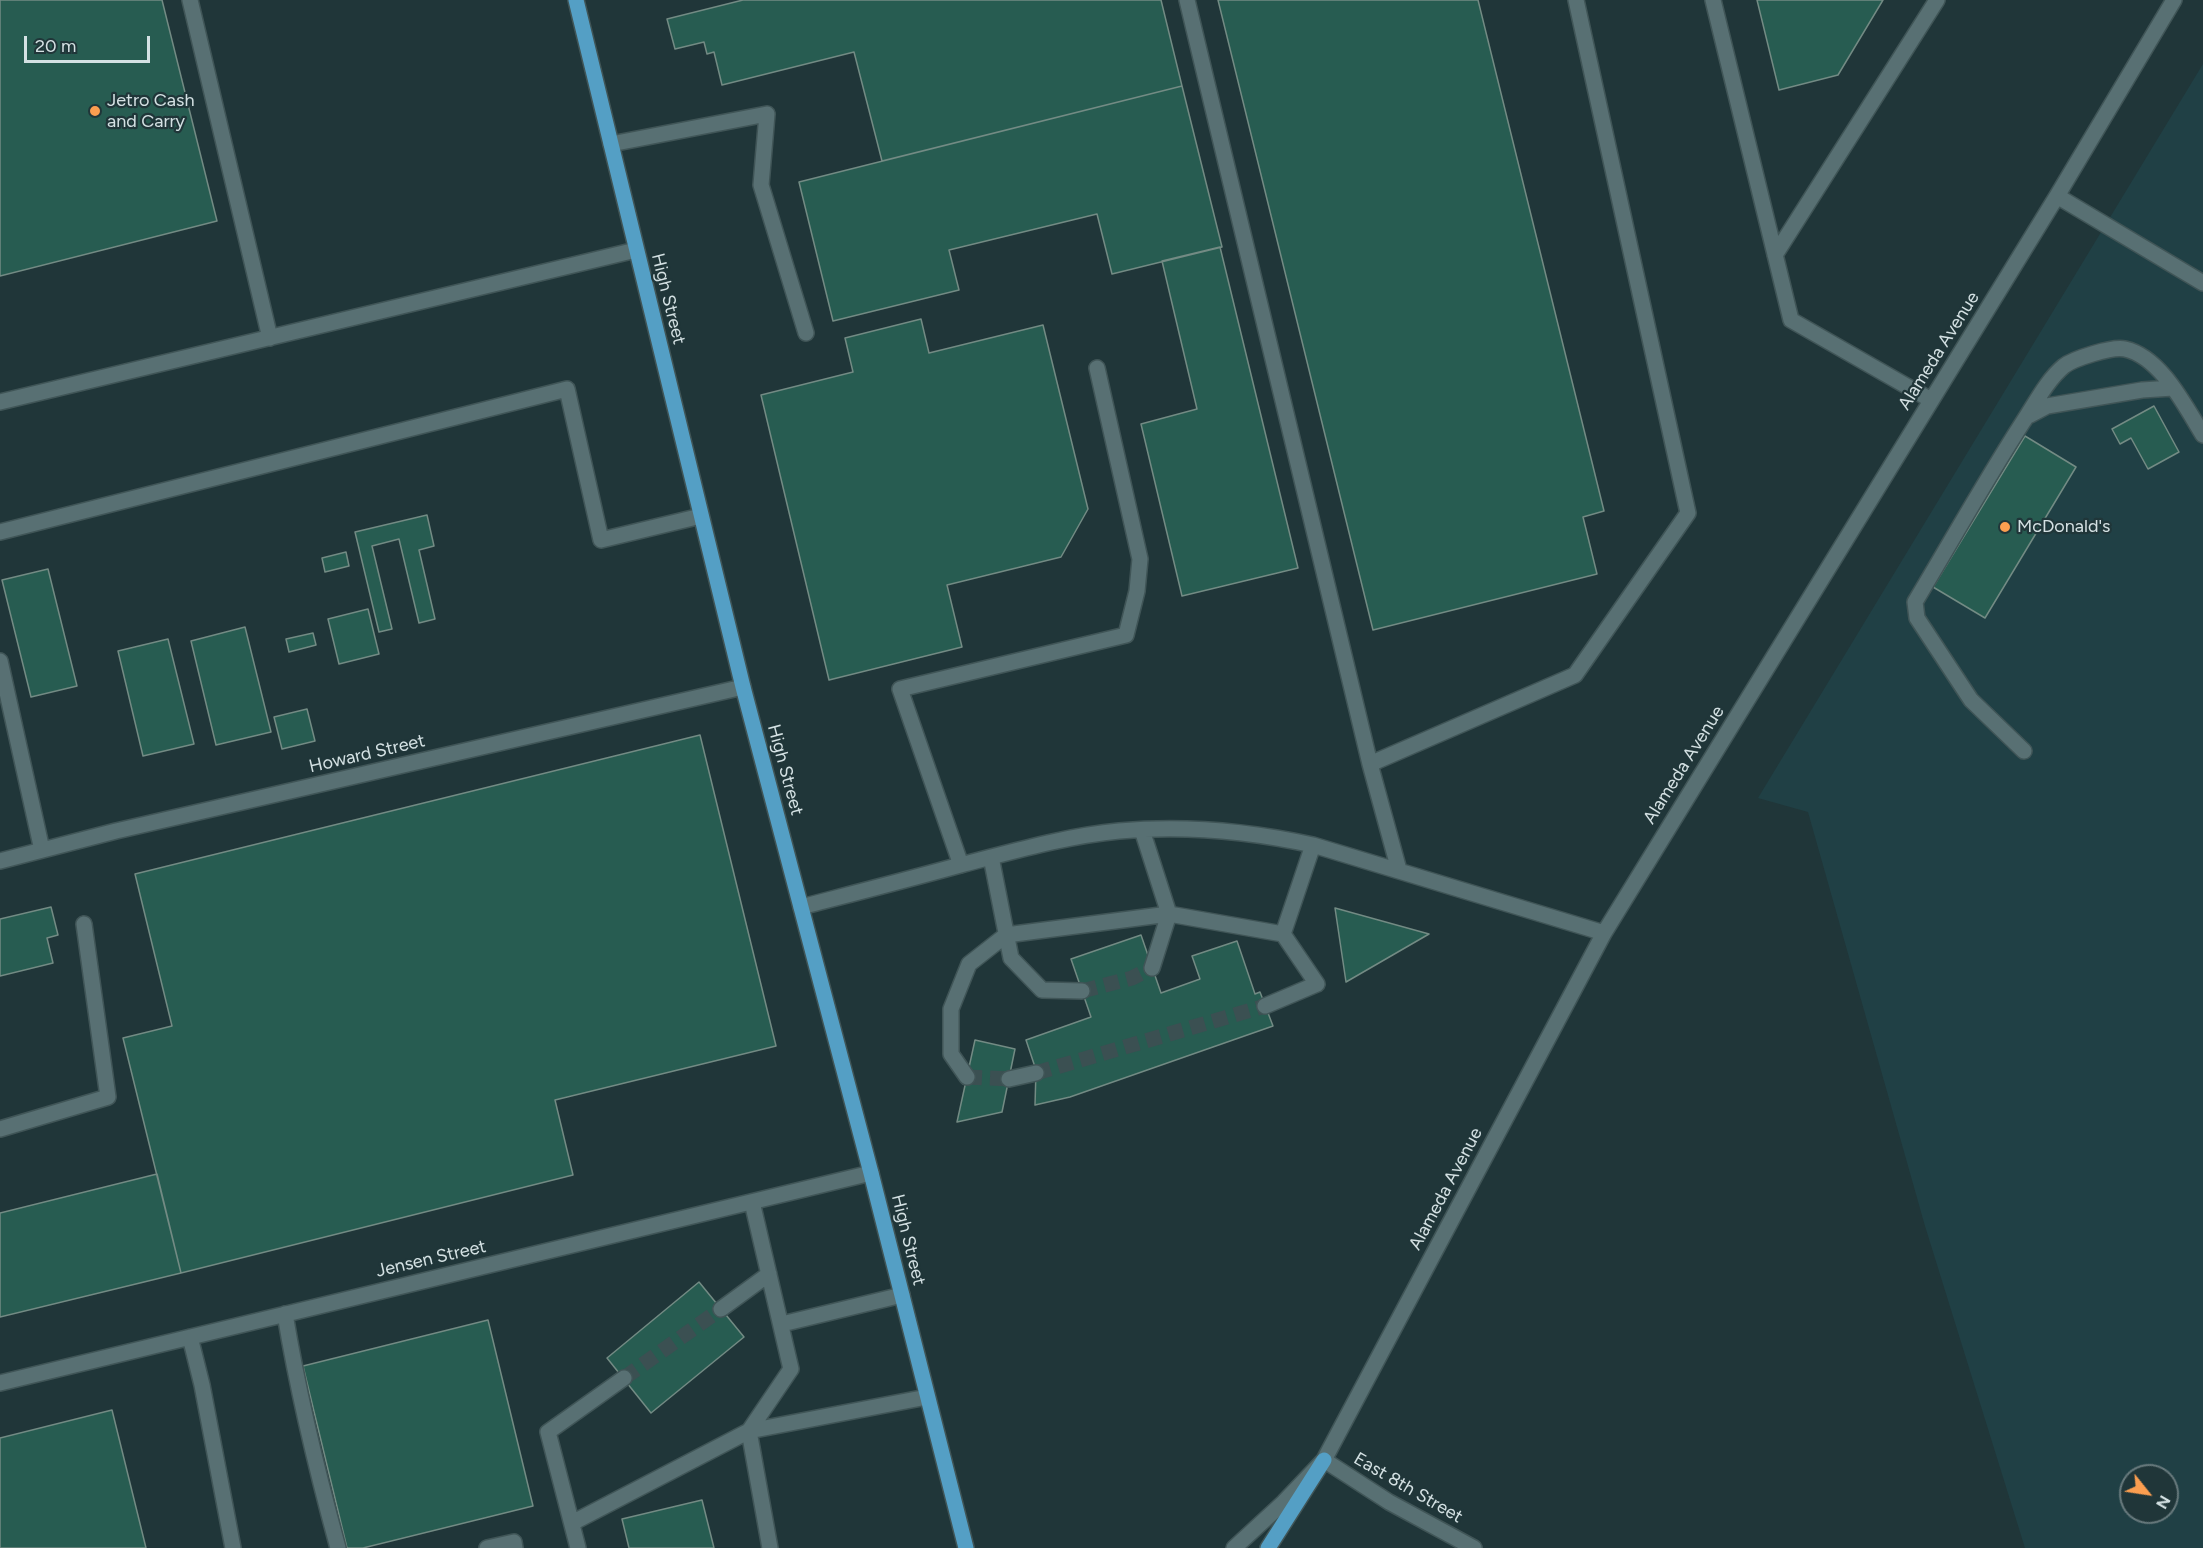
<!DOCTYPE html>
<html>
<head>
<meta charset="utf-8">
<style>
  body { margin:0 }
  #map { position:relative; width:2203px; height:1548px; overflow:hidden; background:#203639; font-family:Figtree,sans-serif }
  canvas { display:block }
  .north { position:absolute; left:2119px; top:1464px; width:60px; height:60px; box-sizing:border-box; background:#203639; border:2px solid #687a7d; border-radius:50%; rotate:120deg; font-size:16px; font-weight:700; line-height:24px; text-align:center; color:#d4e1e3 }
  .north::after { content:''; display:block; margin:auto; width:21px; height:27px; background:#fb9e50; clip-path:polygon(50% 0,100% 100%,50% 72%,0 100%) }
  .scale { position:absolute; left:24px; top:36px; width:126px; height:27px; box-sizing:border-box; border:3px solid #d4e1e3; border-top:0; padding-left:8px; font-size:18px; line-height:21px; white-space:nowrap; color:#d4e1e3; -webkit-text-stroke:4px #203639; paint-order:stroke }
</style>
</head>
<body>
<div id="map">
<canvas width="2203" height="1548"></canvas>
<div class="north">N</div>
<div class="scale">20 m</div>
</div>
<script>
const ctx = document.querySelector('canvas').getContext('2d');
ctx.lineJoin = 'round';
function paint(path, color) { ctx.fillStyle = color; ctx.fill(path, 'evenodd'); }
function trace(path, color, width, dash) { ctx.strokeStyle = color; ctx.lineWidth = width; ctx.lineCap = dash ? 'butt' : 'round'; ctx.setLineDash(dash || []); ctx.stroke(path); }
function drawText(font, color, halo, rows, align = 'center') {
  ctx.font = font + ' Figtree,sans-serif'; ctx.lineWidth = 4.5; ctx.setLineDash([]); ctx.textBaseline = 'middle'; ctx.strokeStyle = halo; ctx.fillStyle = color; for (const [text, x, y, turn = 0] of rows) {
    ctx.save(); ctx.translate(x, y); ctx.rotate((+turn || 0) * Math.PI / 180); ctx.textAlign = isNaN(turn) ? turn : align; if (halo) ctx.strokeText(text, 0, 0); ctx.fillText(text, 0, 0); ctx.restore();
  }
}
paint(new Path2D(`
  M2203 64V1548H2025L1925 1226 1808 812 1758 798ZM2131 1476H2167V1512H2131Z`), '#204045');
const building = new Path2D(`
  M0 0H162L217 221 0 276Z
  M743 0H1161L1182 86 882 161 854 52 722 85 714 52 707 54 704 42 675 49 667 19Z
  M1218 0H1478L1604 511 1583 517 1597 574 1373 630Z
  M1757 0H1883L1838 75 1779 90Z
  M1182 86 1222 247 1112 274 1097 214 949 250 959 290 833 321 799 182Z
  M1220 247 1298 568 1182 596 1141 424 1197 409 1162 261Z
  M921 319 929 353 1043 325 1088 509 1061 557 947 585 962 647 829 680 761 395 853 372 845 338Z
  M2154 406 2179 452 2148 469 2131 438 2120 444 2112 429Z
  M2025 436 2076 467 1985 618 1933 587Z
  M427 515 434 546 419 550 435 619 419 623 399 539 372 546 392 629 379 632 355 532Z
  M346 552 349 566 325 572 322 558Z
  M48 569 77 686 31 697 2 580Z
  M368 609 379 654 339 664 328 619Z
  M245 627 271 732 216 745 191 641Z
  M313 633 316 645 289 652 286 639Z
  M168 639 194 744 143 756 118 651Z
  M307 709 315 741 282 749 274 717Z
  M700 735 776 1046 555 1100 573 1175 181 1273 123 1038 172 1026 135 874Z
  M51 907 58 935 47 938 53 963 0 976V919Z
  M1335 908 1429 934 1346 982Z
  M1141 935 1161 993 1200 979 1192 956 1237 941 1255 994 1260 992 1273 1026 1070 1097 1035 1105 1036 1070 1026 1040 1091 1017 1071 959Z
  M975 1040 1015 1049 1002 1112 957 1122Z
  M157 1174 181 1273 0 1317V1213Z
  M699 1282 744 1337 651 1413 607 1358Z
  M488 1320 533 1506 363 1548H347L303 1366Z
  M112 1410 146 1548H0V1438Z
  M702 1500 714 1548H629L622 1519Z`);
paint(building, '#275c51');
trace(building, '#738b84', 1.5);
trace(new Path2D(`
  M1082 991 1132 978 1152 968
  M1036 1073 1265 1006
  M967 1077 1009 1079
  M624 1378 721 1309`), '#3b5052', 15, [15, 8]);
const minor = new Path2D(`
  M190 0 270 338
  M1187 0 1370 764 1399 870
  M1713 0 1791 320 1931 400
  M611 144 767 114 761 185 806 333
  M2057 196 2203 283
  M1775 255 1937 0
  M0 402 636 250
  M2030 415 2047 406 2142 390 2173 388
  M0 532 567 389 601 540 701 516
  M0 661 42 850
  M2024 751 1971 700 1917 618 1915 602C1951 542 1985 481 2023 422 2035 404 2047 380 2064 366 2073 359 2112 346 2125 349 2161 357 2185 406 2203 435
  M1370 764 1575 675 1688 513 1576 0
  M1142 830 1169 914 1152 968
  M991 857 1011 958 1042 990 1082 991
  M0 861 116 831 743 687
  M961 865 900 689 1126 635 1137 591 1140 559 1097 368
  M801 907C855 893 910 879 964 864 1015 851 1066 836 1119 831 1184 825 1249 831 1313 845L1604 933
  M1283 934 1313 845
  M967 1077 951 1054V1009L969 964 1006 935 1169 914 1283 934 1317 984 1265 1006
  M1009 1079 1036 1073
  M0 1129 108 1097 84 924
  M752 1202 791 1369 749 1431 770 1548
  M721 1309 769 1274
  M285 1314C298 1393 317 1471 338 1548
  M782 1324 902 1295
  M190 1337 202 1385 233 1548
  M0 1383 871 1173
  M1324 1460 1389 1502 1474 1548
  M572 1523 749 1431 927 1397
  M487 1548 514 1542 515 1548
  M578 1548 548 1432 624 1378
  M1234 1548 1284 1502 1324 1460 1604 933 2057 196 2174 0`);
const major = new Path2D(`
  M576 0 743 687 871 1173 966 1548
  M1268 1548 1324 1460`);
trace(minor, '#405557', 18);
trace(major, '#405557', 18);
trace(minor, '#587073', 15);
trace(major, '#549fc5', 15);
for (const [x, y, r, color] of [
  [95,111,6,"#fb9e50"],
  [2005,527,6,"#fb9e50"]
]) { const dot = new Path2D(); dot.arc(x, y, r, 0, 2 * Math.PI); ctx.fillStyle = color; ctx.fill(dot); trace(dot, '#203639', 2); }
drawText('18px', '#d4e1e3', '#203639', [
  ["Jetro Cash",107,101],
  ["and Carry",107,122],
  ["McDonald's",2017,527]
], 'left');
drawText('18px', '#d4e1e3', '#203639', [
  ["High Street",668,299,76],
  ["Alameda Avenue",1939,351,-58],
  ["Howard Street",367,754,-13],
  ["Alameda Avenue",1684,765,-58],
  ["High Street",785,770,75],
  ["Alameda Avenue",1446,1189,-62],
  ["High Street",908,1240,76],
  ["Jensen Street",431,1259,-13],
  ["East 8th Street",1408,1488,30]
]);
</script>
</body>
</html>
